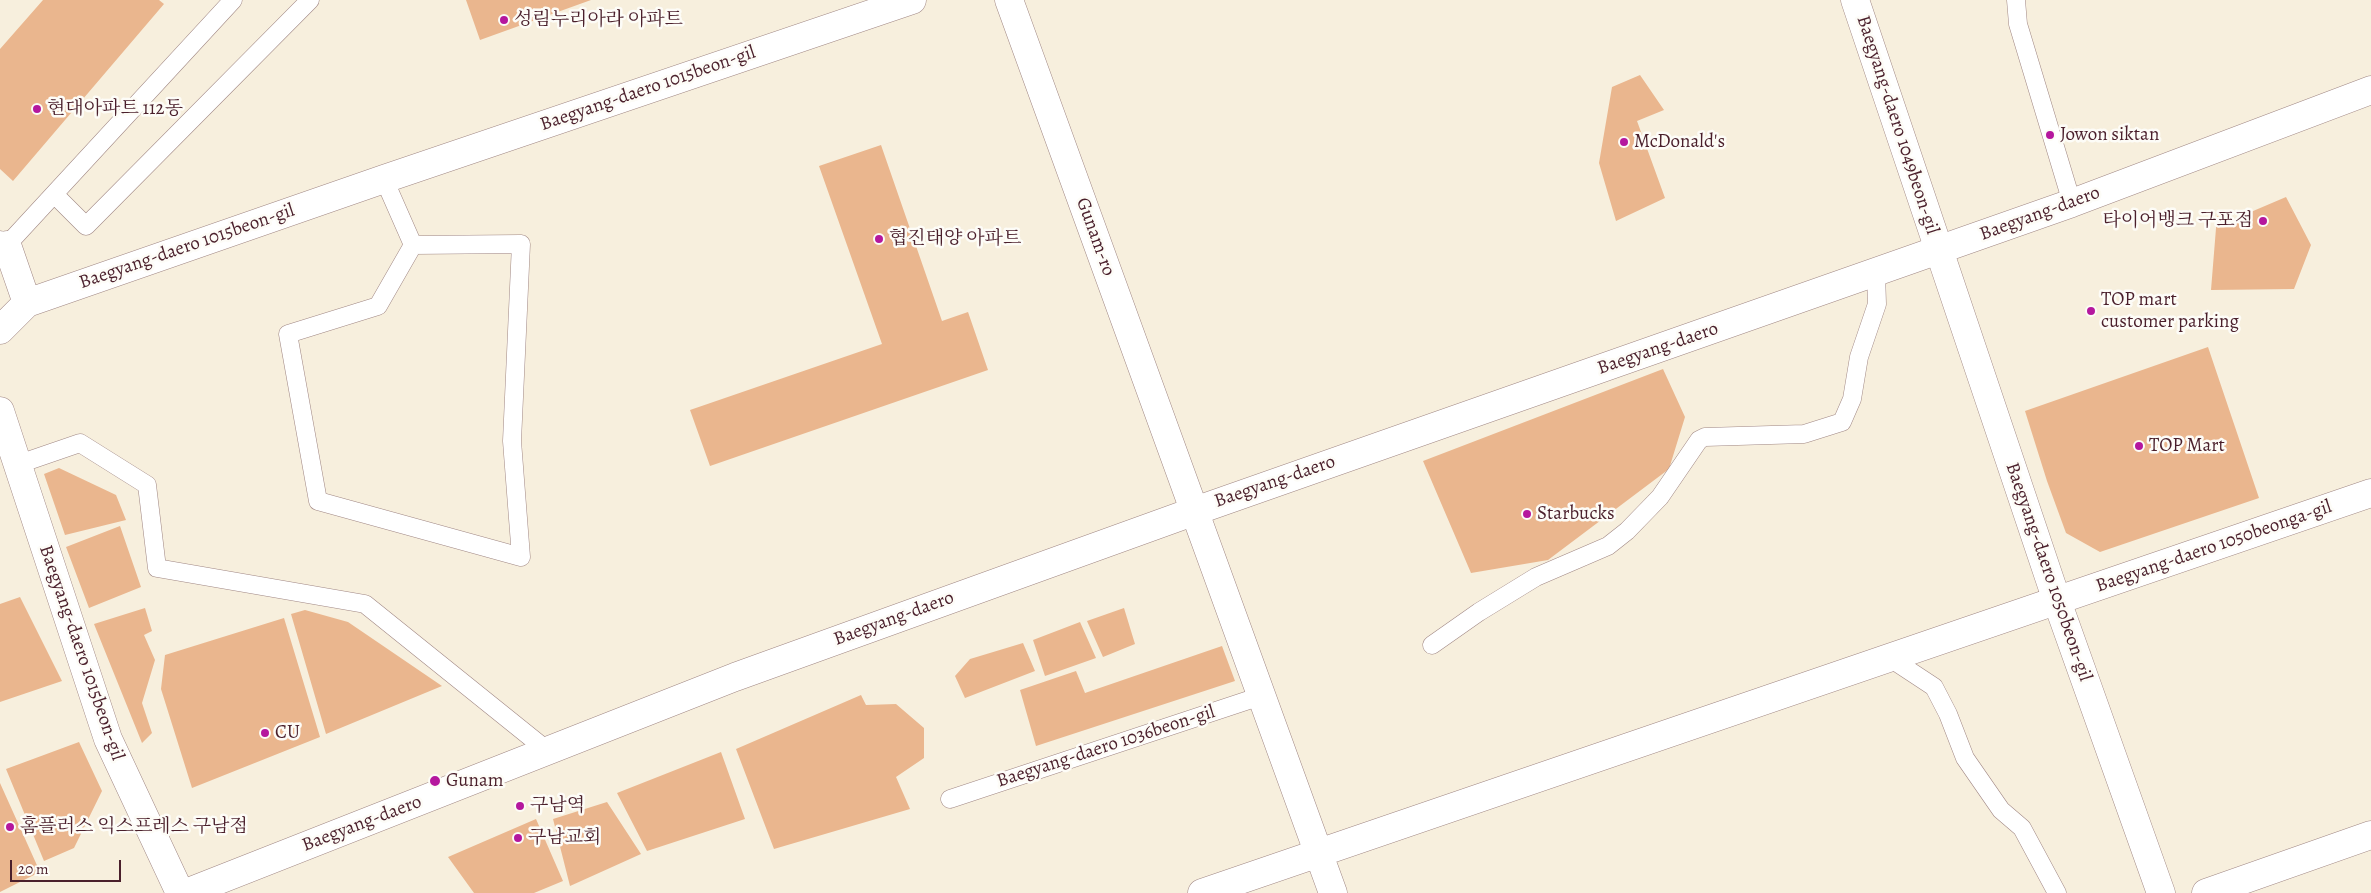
<!DOCTYPE html>
<html>
<head>
<meta charset="utf-8">
<style>
  body { margin:0 }
  #map { position:relative; width:2371px; height:893px; overflow:hidden; background:#f7efdd; font-family:Alegreya,serif }
  canvas { display:block }
  .scale { position:absolute; left:10px; top:860px; width:111px; height:22px; box-sizing:border-box; border:2px solid #4a1f2b; border-top:0; padding-left:6px; font-size:15px; line-height:18px; white-space:nowrap; color:#4a1f2b; -webkit-text-stroke:4px #fdfcf7; paint-order:stroke }
</style>
</head>
<body>
<div id="map">
<canvas width="2371" height="893"></canvas>
<div class="scale">20 m</div>
</div>
<script>
const ctx = document.querySelector('canvas').getContext('2d');
ctx.lineJoin = 'round';
function paint(path, color) { ctx.fillStyle = color; ctx.fill(path, 'evenodd'); }
function trace(path, color, width, dash) { ctx.strokeStyle = color; ctx.lineWidth = width; ctx.lineCap = dash ? 'butt' : 'round'; ctx.setLineDash(dash || []); ctx.stroke(path); }
function drawText(font, color, halo, rows, align = 'center') {
  ctx.font = font + ' Alegreya,"Noto Serif KR",serif'; ctx.lineWidth = 5; ctx.setLineDash([]); ctx.textBaseline = 'middle'; ctx.strokeStyle = halo; ctx.fillStyle = color; for (const [text, x, y, turn = 0] of rows) {
    ctx.save(); ctx.translate(x, y); ctx.rotate((+turn || 0) * Math.PI / 180); ctx.textAlign = isNaN(turn) ? turn : align; if (halo) ctx.strokeText(text, 0, 0); ctx.fillText(text, 0, 0); ctx.restore();
  }
}
paint(new Path2D(`
  M43 0H159L164 4 13 181 0 169V49Z
  M466 0H591L480 40Z
  M1640 75 1664 110 1637 121 1665 198 1616 221 1599 163 1612 87Z
  M881 145 942 321 968 312 988 370 710 466 690 410 882 344 819 166Z
  M2286 197 2311 245 2294 289 2211 290 2217 216 2232 220Z
  M2208 347 2259 498 2100 552 2066 533 2047 481 2025 411Z
  M1663 369 1685 417 1669 469 1548 560 1471 573 1423 461Z
  M59 468 116 495 126 520 65 535 44 474Z
  M120 526 141 587 89 608 66 547Z
  M20 597 62 681 0 702V604Z
  M145 608 152 631 144 635 155 660 142 703 152 733 142 743 94 624Z
  M1124 608 1135 644 1103 657 1087 621Z
  M305 610 348 622 442 686 326 734 291 614Z
  M284 618 320 737 192 788 161 689 165 655Z
  M1080 622 1096 658 1045 676 1033 640Z
  M1023 643 1035 671 965 698 955 676 970 659Z
  M1222 646 1235 681 1036 746 1020 690 1076 671 1085 693Z
  M861 695 866 705 896 704 924 728V758L896 777 910 809 774 849 736 749Z
  M79 742 102 791 74 848 44 861 6 769Z
  M721 752 745 819 647 851 617 793Z
  M0 783 40 872 0 892Z
  M607 802 641 854 570 886 553 819Z
  M536 819 563 881 534 893H474L448 857Z`), '#eab68e');
const service = new Path2D(`
  M2016 0 2018 24 2072 203
  M384 179 413 245 378 306 288 334 318 501 521 557 512 441 521 244 413 245
  M54 194 86 226 310 0
  M0 240 7 245 233 0
  M16 465 80 443 147 485 157 568 365 604 549 752
  M1432 645 1479 612 1536 577 1608 546 1627 531 1660 497 1699 440 1705 437 1804 434 1842 422 1852 399 1859 357 1877 304 1876 273
  M1890 658 1934 687 1948 714 1965 758 2001 810 2022 828 2057 893
  M950 799 1261 696`);
const minor = new Path2D(`
  M1009 0 1333 893
  M1855 0 2057 601 2161 893
  M7 245 27 303
  M0 330 27 303 384 179 912 0
  M0 411 108 739 180 893
  M1202 893 2371 493
  M2206 893 2371 835`);
const secondary = new Path2D(`
  M186 893 735 677 1195 511 2072 203 2371 90`);
trace(service, '#a08784', 19);
trace(minor, '#a08784', 29);
trace(secondary, '#a08784', 29);
trace(service, '#fff', 18);
trace(minor, '#fff', 28);
trace(secondary, '#fff', 28);
for (const [x, y, r, color] of [
  [504,20,5,"#b5179e"],
  [37,109,5,"#b5179e"],
  [2050,135,5,"#b5179e"],
  [1624,142,5,"#b5179e"],
  [2263,221,5,"#b5179e"],
  [879,239,5,"#b5179e"],
  [2091,311,5,"#b5179e"],
  [2139,446,5,"#b5179e"],
  [1527,514,5,"#b5179e"],
  [265,733,5,"#b5179e"],
  [435,781,6,"#b5179e"],
  [520,806,5,"#b5179e"],
  [10,827,5,"#b5179e"],
  [518,838,5,"#b5179e"]
]) { const dot = new Path2D(); dot.arc(x, y, r, 0, 2 * Math.PI); ctx.fillStyle = color; ctx.fill(dot); trace(dot, '#fdfcf7', 2); }
drawText('19px', '#4a1f2b', '#fdfcf7', [
  ["성림누리아라 아파트",514,20],
  ["현대아파트 112동",47,109],
  ["Jowon siktan",2060,135],
  ["McDonald's",1634,142],
  ["타이어뱅크 구포점",2253,221,"right"],
  ["협진태양 아파트",889,239],
  ["TOP mart",2101,300],
  ["customer parking",2101,322],
  ["TOP Mart",2149,446],
  ["Starbucks",1537,514],
  ["CU",275,733],
  ["Gunam",446,781],
  ["구남역",530,806],
  ["홈플러스 익스프레스 구남점",20,827],
  ["구남교회",528,838]
], 'left');
drawText('19px', '#4a1f2b', '#fdfcf7', [
  ["Baegyang-daero 1015beon-gil",648,89,-19],
  ["Baegyang-daero 1049beon-gil",1897,125,72],
  ["Baegyang-daero",2040,214,-20],
  ["Gunam-ro",1095,237,70],
  ["Baegyang-daero 1015beon-gil",187,247,-19],
  ["Baegyang-daero",1658,349,-19],
  ["Baegyang-daero",1275,482,-19],
  ["Baegyang-daero 1050beonga-gil",2214,547,-19],
  ["Baegyang-daero 1050beon-gil",2048,572,71],
  ["Baegyang-daero",894,619,-20],
  ["Baegyang-daero 1015beon-gil",81,653,71],
  ["Baegyang-daero 1036beon-gil",1106,747,-18],
  ["Baegyang-daero",362,824,-21]
]);
</script>
</body>
</html>
